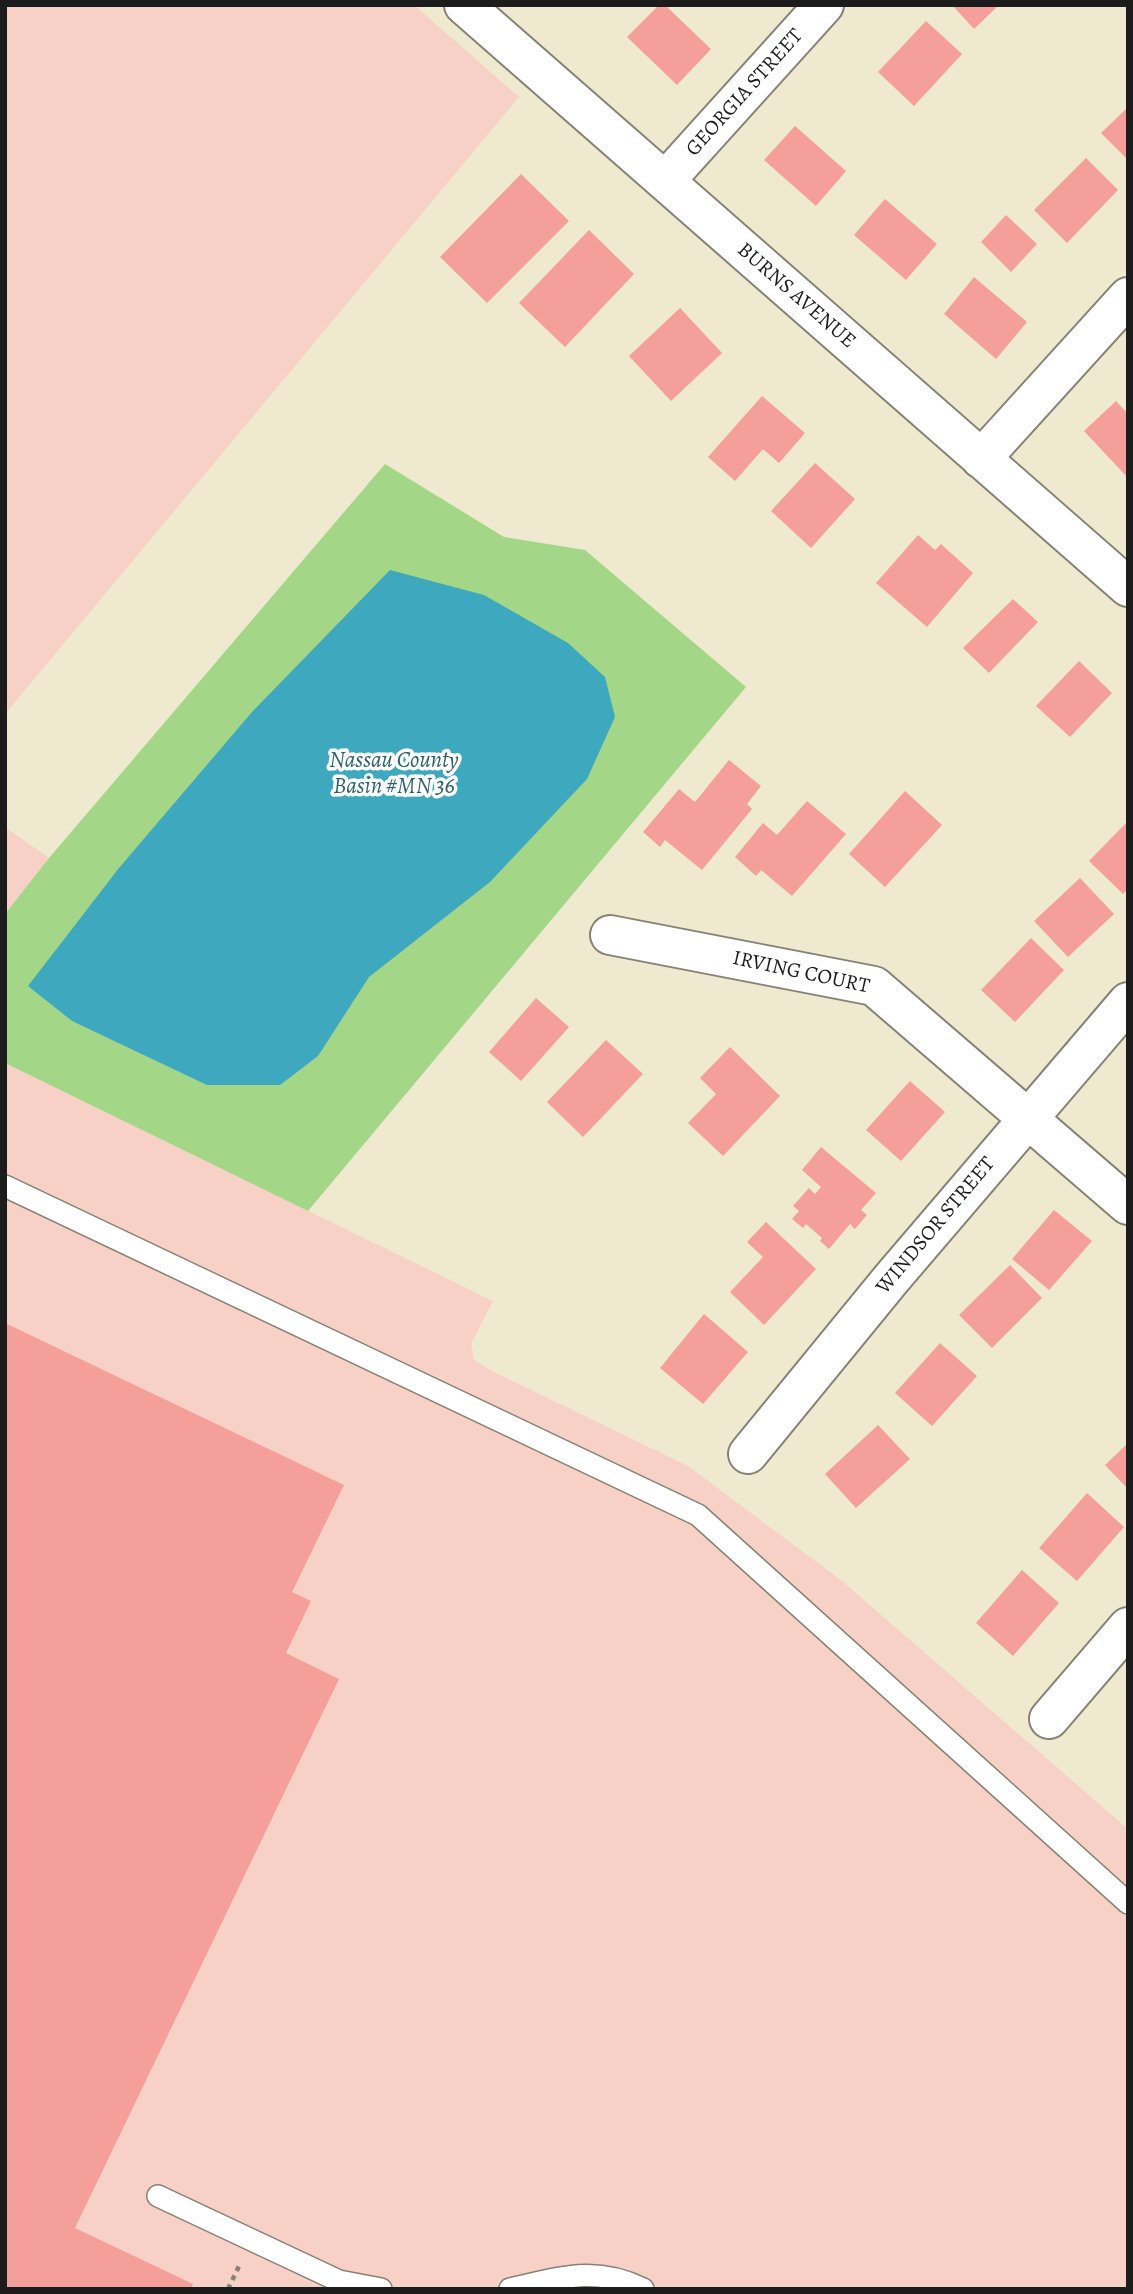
<!DOCTYPE html>
<html>
<head>
<meta charset="utf-8">
<style>
  body { margin:0 }
  #map { position:relative; width:1133px; height:2294px; overflow:hidden; background:#efe9d0; font-family:Alegreya,serif }
  canvas { display:block }
  .frame { position:absolute; inset:0; border:7px solid #1c1c1c; pointer-events:none }
</style>
</head>
<body>
<div id="map">
<canvas width="1133" height="2294"></canvas>
<div class="frame"></div>
</div>
<script>
const ctx = document.querySelector('canvas').getContext('2d');
ctx.lineJoin = 'round';
function paint(path, color) { ctx.fillStyle = color; ctx.fill(path, 'evenodd'); }
function trace(path, color, width, dash) { ctx.strokeStyle = color; ctx.lineWidth = width; ctx.lineCap = dash ? 'butt' : 'round'; ctx.setLineDash(dash || []); ctx.stroke(path); }
function drawText(font, color, halo, rows, align = 'center') {
  ctx.font = font + ' Alegreya,serif'; ctx.lineWidth = 7; ctx.setLineDash([]); ctx.textBaseline = 'middle'; ctx.strokeStyle = halo; ctx.fillStyle = color; for (const [text, x, y, turn = 0] of rows) {
    ctx.save(); ctx.translate(x, y); ctx.rotate((+turn || 0) * Math.PI / 180); ctx.textAlign = isNaN(turn) ? turn : align; if (halo) ctx.strokeText(text, 0, 0); ctx.fillText(text, 0, 0); ctx.restore();
  }
}
paint(new Path2D(`
  M5 5H414L519 97 5 714Z
  M5 827 49 858 5 914Z
  M5 1063 493 1301 471 1344 474 1360 494 1372 688 1466 842 1581 1128 1829V2289H5Z`), '#f7d1c6');
paint(new Path2D(`
  M385 464 504 537 585 550 746 687 308 1211 5 1063V914L49 858Z`), '#a3d787');
paint(new Path2D(`
  M390 570 484 595 568 643 605 677 615 717 587 779 490 882 369 977 318 1056 280 1085H207L72 1021 28 986 119 868 252 712Z`), '#3ea8be');
paint(new Path2D(`
  M659 5H665L711 49 677 85 627 37Z
  M952 5H999L974 29Z
  M926 21 962 54 914 106 878 72Z
  M1128 107V160L1101 133Z
  M795 126 846 171 816 206 764 160Z
  M1086 158 1118 190 1067 243 1034 210Z
  M521 174 569 221 487 303 440 257Z
  M885 199 937 244 906 280 854 235Z
  M1006 215 1037 244 1011 272 981 242Z
  M589 230 634 274 565 347 519 303Z
  M974 277 1027 322 996 359 944 314Z
  M680 308 722 353 671 401 629 356Z
  M762 396 805 433 779 463 763 449 735 481 708 457Z
  M1116 401 1128 414V478L1084 431Z
  M815 463 855 499 811 548 771 511Z
  M918 535 935 550 941 544 973 573 927 627 876 583Z
  M1013 599 1038 622 989 673 963 648Z
  M1079 661 1112 693 1070 737 1036 706Z
  M729 760 761 786 747 804 752 809 702 870 665 840 660 847 643 832 679 789 695 802Z
  M905 791 942 825 885 887 849 854Z
  M807 801 846 834 792 896 761 870 756 876 735 857 763 823 777 835Z
  M1128 821V889L1123 894 1089 861Z
  M1080 878 1114 914 1068 957 1034 921Z
  M1031 938 1064 970 1015 1022 981 990Z
  M536 998 569 1027 521 1081 489 1052Z
  M606 1040 643 1074 583 1137 547 1102Z
  M730 1047 780 1096 723 1156 688 1123 716 1094 700 1078Z
  M910 1081 945 1112 901 1161 866 1130Z
  M821 1147 876 1193 861 1210 867 1215 855 1229 850 1224 829 1249 820 1241 822 1238 806 1224 803 1228 792 1219 799 1211 793 1206 809 1188 815 1194 821 1187 802 1170Z
  M1054 1210 1092 1241 1049 1290 1012 1259Z
  M766 1222 816 1269 764 1325 730 1292 763 1257 747 1242Z
  M1010 1265 1042 1298 992 1348 959 1315Z
  M704 1314 748 1352 703 1404 660 1368Z
  M5 1323 344 1485 292 1592 311 1601 286 1653 339 1679 75 2228 193 2284 191 2289H5Z
  M940 1343 977 1376 932 1426 895 1393Z
  M878 1425 910 1459 856 1508 825 1474Z
  M1128 1443V1489L1105 1465Z
  M1087 1493 1124 1527 1077 1581 1039 1548Z
  M1022 1570 1059 1603 1013 1656 976 1623Z`), '#f49f99');
const lane = new Path2D(`
  M5 1186 698 1515 1128 1903
  M158 2196 339 2281 381 2289
  M510 2289C560 2278 595 2265 643 2289`);
const street = new Path2D(`
  M464 5 1128 587
  M665 181 824 5
  M981 459 1128 297
  M610 935 874 986 1128 1205
  M748 1454 892 1278 1128 1002
  M1049 1719 1128 1627`);
trace(lane, '#868276', 24);
trace(street, '#868276', 42);
trace(new Path2D(`
  M228 2289 239 2266`), '#868276', 4.5, [5, 5]);
trace(lane, '#fff', 21);
trace(street, '#fff', 38);
drawText('21px', '#1c1c1c', '#fff', [
  ["GEORGIA STREET",745,93,-48],
  ["BURNS AVENUE",796,296,41],
  ["IRVING COURT",801,973,12],
  ["WINDSOR STREET",936,1226,-50]
]);
drawText('italic 23px', '#2d626d', '#fff', [
  ["Nassau County",394,761],
  ["Basin #MN 36",394,787]
]);
</script>
</body>
</html>
